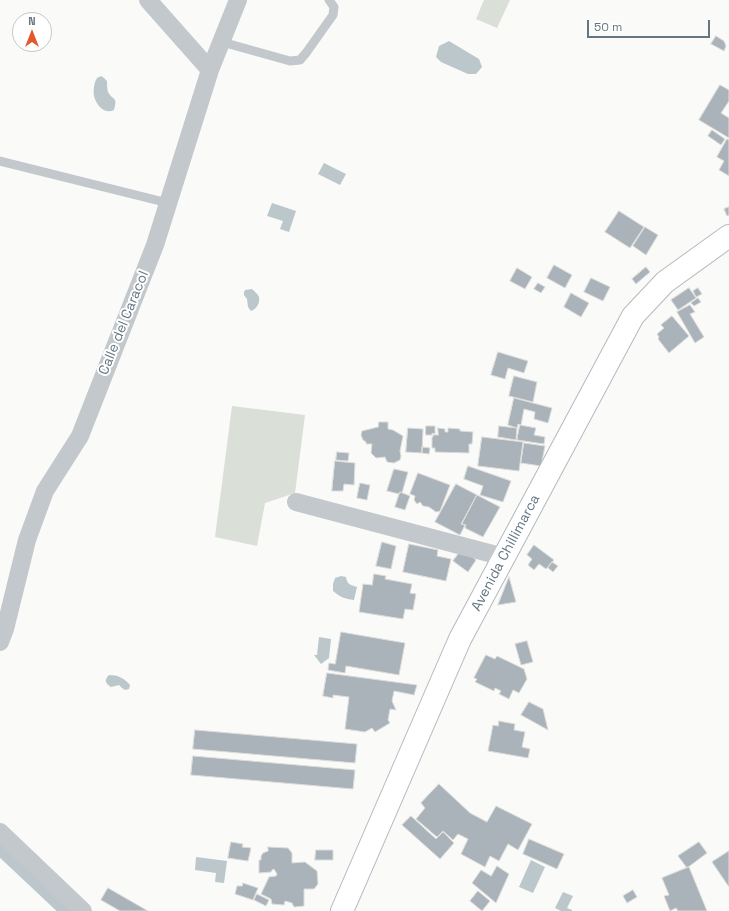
<!DOCTYPE html>
<html>
<head>
<meta charset="utf-8">
<style>
  body { margin:0 }
  #map { position:relative; width:729px; height:911px; overflow:hidden; background:#fafaf8; font-family:"Space Grotesk",sans-serif }
  canvas { display:block }
  .north { position:absolute; left:12px; top:12px; width:40px; height:40px; box-sizing:border-box; background:#fff; border:1px solid #c1c8cd; border-radius:50%; rotate:0deg; font-size:11px; font-weight:700; line-height:16px; text-align:center; color:#657683 }
  .north::after { content:''; display:block; margin:auto; width:14px; height:18px; background:#e4572e; clip-path:polygon(50% 0,100% 100%,50% 72%,0 100%) }
  .scale { position:absolute; left:587px; top:20px; width:123px; height:18px; box-sizing:border-box; border:2px solid #657683; border-top:0; padding-left:5px; font-size:12px; line-height:14px; white-space:nowrap; color:#657683; -webkit-text-stroke:3px #fff; paint-order:stroke }
</style>
</head>
<body>
<div id="map">
<canvas width="729" height="911"></canvas>
<div class="north">N</div>
<div class="scale">50 m</div>
</div>
<script>
const ctx = document.querySelector('canvas').getContext('2d');
ctx.lineJoin = 'round';
function paint(path, color) { ctx.fillStyle = color; ctx.fill(path, 'evenodd'); }
function trace(path, color, width, dash) { ctx.strokeStyle = color; ctx.lineWidth = width; ctx.lineCap = dash ? 'butt' : 'round'; ctx.setLineDash(dash || []); ctx.stroke(path); }
function drawText(font, color, halo, rows, align = 'center') {
  ctx.font = font + ' "Space Grotesk",sans-serif'; ctx.lineWidth = 4; ctx.setLineDash([]); ctx.textBaseline = 'middle'; ctx.strokeStyle = halo; ctx.fillStyle = color; for (const [text, x, y, turn = 0] of rows) {
    ctx.save(); ctx.translate(x, y); ctx.rotate((+turn || 0) * Math.PI / 180); ctx.textAlign = isNaN(turn) ? turn : align; if (halo) ctx.strokeText(text, 0, 0); ctx.fillText(text, 0, 0); ctx.restore();
  }
}
paint(new Path2D(`
  M484 0H510L497 28 476 19Z
  M232 406 305 415 295 493 265 503 257 546 215 537Z`), '#dadfd7');
paint(new Path2D(`
  M449 41 479 59 482 67 476 74H468L441 62 436 57 439 46Z
  M101 76 104 78 107 81C107 85 107 89 108 92 113 101 118 96 114 110 105 115 96 105 94 96 93 90 94 83 97 78Z
  M324 163 346 174 340 185 318 174Z
  M272 203 296 211 289 232 280 229 283 221 267 216Z
  M252 289C254 291 258 294 259 297 260 303 257 309 251 311L248 307 247 299 244 295V292L245 290Z
  M341 576 346 577C347 584 350 585 357 587L354 600C345 599 340 597 333 591V584L335 578Z
  M319 637 331 639 329 658 321 664 314 655H317Z
  M109 675C118 675 124 678 130 685L129 689 125 690 122 688 119 685 111 687C105 683 104 680 109 675Z
  M196 857 227 861 224 883 215 882 216 873 195 870Z
  M531 860 545 867 533 893 519 887Z
  M563 892 573 896 567 908 572 910V911H561L555 908Z`), '#bbc7cb');
trace(new Path2D(`
  M0 846 69 911`), '#bbc7cb', 17);
const building = new Path2D(`
  M716 36 724 41 726 46 724 51 711 44Z
  M720 85 729 90V101L721 113 729 118V138L699 120Z
  M712 130 725 139 721 145 708 136Z
  M727 139 729 140V176L719 170 724 161 717 157Z
  M729 207V215L727 216 724 209Z
  M619 211 644 227 630 248 605 232Z
  M645 227 658 235 646 255 633 246Z
  M554 265 572 275 565 288 547 278Z
  M646 267 650 272 636 284 632 279Z
  M517 268 532 277 525 289 510 281Z
  M591 278 610 287 603 301 584 292Z
  M538 283 545 287 541 293 534 289Z
  M689 288 696 298 678 310 671 300Z
  M698 288 702 294 696 297 693 291Z
  M571 293 589 303 581 317 564 307Z
  M698 298 701 302 694 306 691 303Z
  M690 305 695 312 690 314 704 337 695 343 677 312Z
  M672 316 689 336 669 353 658 339 659 337 657 334 664 328 661 325Z
  M498 352 528 361 524 373 508 368 505 379 491 375Z
  M514 376 537 382 533 402 509 396Z
  M514 398 552 408 548 423 534 419 535 412 524 409 521 425 518 424 517 428 508 425Z
  M379 422H388V429L393 430 403 436 400 451 401 456 400 460 394 463 387 462 385 457 376 458 371 453 372 444H366V442L363 440 361 435 362 431 378 427Z
  M520 425 536 428 534 435 545 437 544 444 517 440Z
  M426 426H435V434L432 433V435H426Z
  M499 426 517 428 516 440 498 437Z
  M408 428 423 429 422 453 406 452Z
  M438 428 445 429V432H448V428L460 429V431L473 432 472 444H469V453L435 452V448H432V437H433V435H438Z
  M482 437 523 442 519 471 478 466Z
  M524 443 545 446 541 466 521 463Z
  M422 447 430 448 429 454 422 453Z
  M337 452 349 453 348 461 336 460Z
  M335 461 355 463 354 485 344 484 343 491H332Z
  M468 466 511 481 503 502 480 495 483 486 464 479Z
  M394 469 408 472 402 493 400 492 399 494 387 491Z
  M418 473 450 485 440 511 436 512 429 507 423 506 420 502 417 504 414 500 415 496 410 494Z
  M360 483 370 485 367 500 357 498Z
  M456 484 477 495 461 524 465 525 460 535 435 522Z
  M400 492 410 496 405 510 395 507Z
  M477 495 500 507 483 537 465 528 466 525 462 524Z
  M382 542 396 546 391 569 376 566Z
  M409 544 438 550 437 556 451 559 446 581 403 572Z
  M534 545 554 560 546 569 539 564 534 570 528 565 532 559 527 555Z
  M462 549 476 560 468 572 453 561Z
  M552 562 558 566 553 572 548 568Z
  M374 574 386 576 385 579 412 584 410 593 416 594 413 610 405 609 403 619 359 612 363 584 372 585Z
  M509 577 516 602 498 605Z
  M341 632 405 643 399 675 346 666 345 673 328 670 329 663 335 664Z
  M527 641 533 662 521 665 515 644Z
  M486 655 495 659 497 656 524 669 527 679 519 693 513 690 509 699 499 694 501 691 495 688 494 691 475 682 477 679 474 678Z
  M327 673 417 685 414 695 394 691 392 701 396 710 390 709 388 720 390 723 375 732 372 728 365 732 345 729 349 697 333 695V698L323 696Z
  M529 702 543 709 548 730 521 715Z
  M499 721 515 724 514 730 525 732 522 747 530 749 528 758 488 751 493 725 498 726Z
  M195 730 357 744 355 763 193 749Z
  M193 756 355 770 353 789 191 775Z
  M439 784 470 813 487 822 496 806 532 824 518 850 508 844 499 861 490 856 485 867 461 854 468 839 458 834 453 840 443 831 437 837 416 819 425 808 421 803Z
  M411 816 436 839 443 832 454 843 440 859 402 825Z
  M529 839 564 854 557 869 523 854Z
  M231 842 243 844 242 847 251 848 248 861 228 858Z
  M699 842 707 853 687 868 678 856Z
  M268 847 288 848 292 853V863L305 862 317 871 318 884 314 889H304V906L294 907 292 903 285 901 284 905 272 904 271 899 261 894 269 877 276 876 277 874 274 869 272 870 271 872 259 873V860H261V856L263 853 268 851Z
  M316 850H333V860H315Z
  M729 851V887L712 862Z
  M497 866 509 874 496 903 472 883 481 870 491 876Z
  M689 867 707 911H678L676 908 670 911 664 896 669 895 662 878Z
  M243 883 258 888 253 900 235 894 237 886H242Z
  M108 888 148 911H120L101 900Z
  M633 890 637 897 627 903 623 896Z
  M478 891 490 901 482 911 470 901Z
  M257 894 269 900 266 906 254 900Z`);
paint(building, '#aab3b9');
trace(building, '#dcdcda', 1);
const secondary = new Path2D(`
  M342 911 460 639 633 316 665 282 729 236`);
trace(secondary, '#b3babf', 24);
trace(new Path2D(`
  M222 42 290 61 300 60 306 53 333 15 334 7 329 0
  M0 161 168 203`), '#c3c8cc', 9);
trace(new Path2D(`
  M148 0 210 70
  M296 502 504 557
  M0 642 5 629 27 540 45 491 80 436 155 245 210 70 238 0
  M0 832 83 911`), '#c3c8cc', 18);
trace(secondary, '#fff', 22);
drawText('14px', '#657683', '#fff', [
  ["Calle del Caracol",124,323,-68],
  ["Avenida Chillimarca",506,553,-62]
]);
</script>
</body>
</html>
